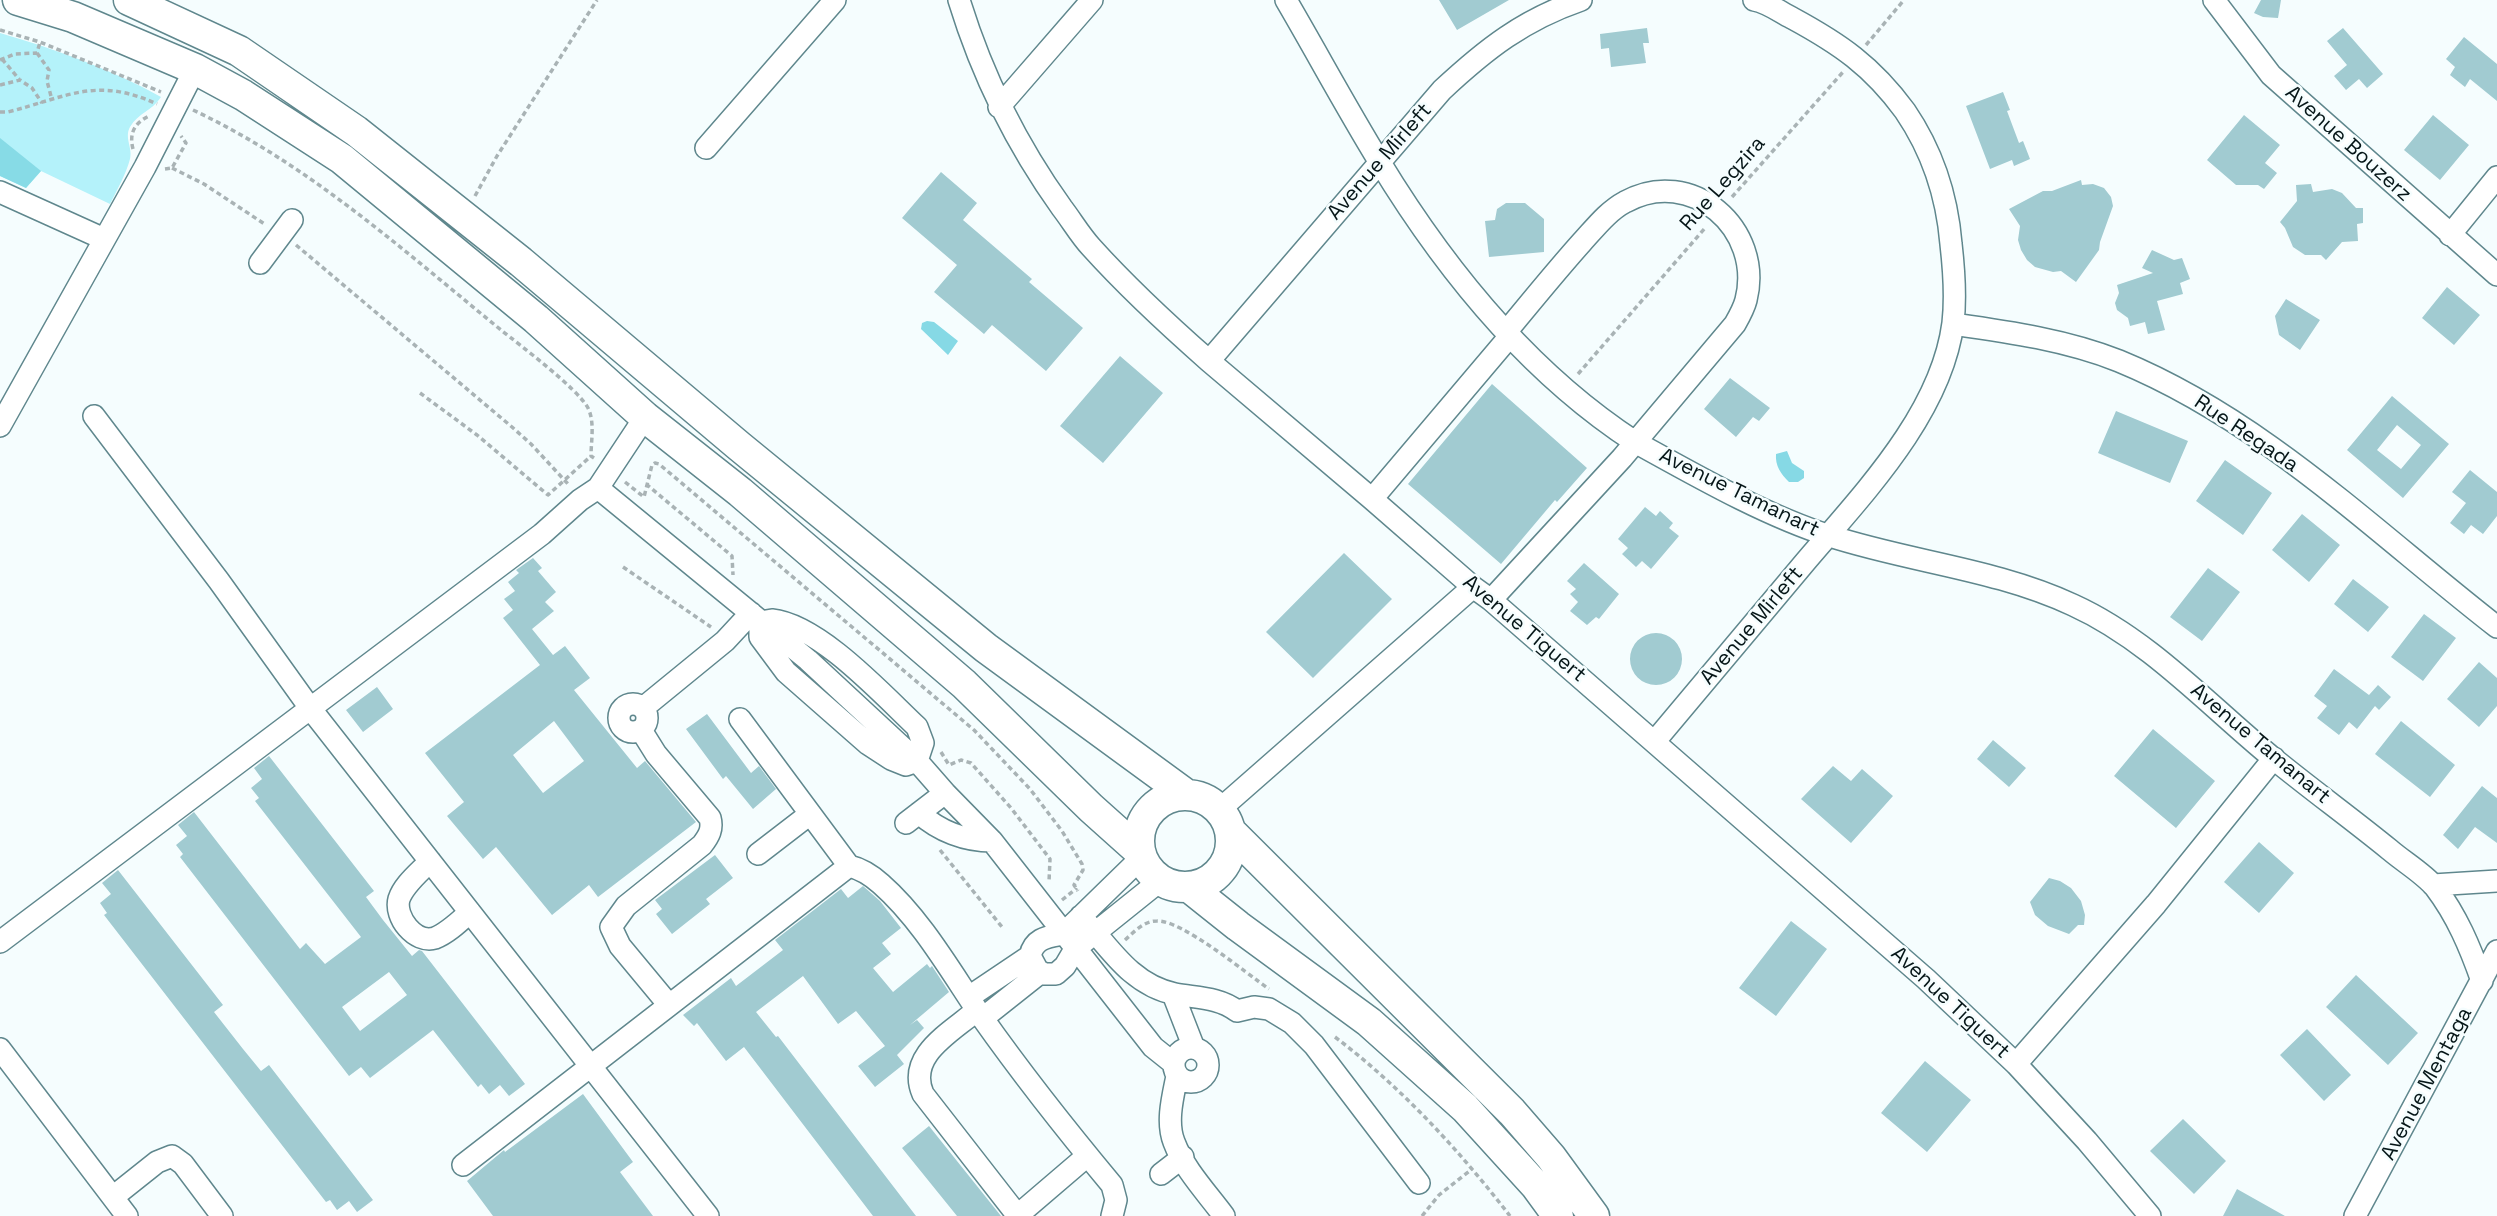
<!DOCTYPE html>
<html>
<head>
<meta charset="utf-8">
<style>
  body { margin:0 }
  canvas { display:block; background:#f5fdfe }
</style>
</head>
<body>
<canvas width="2497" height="1216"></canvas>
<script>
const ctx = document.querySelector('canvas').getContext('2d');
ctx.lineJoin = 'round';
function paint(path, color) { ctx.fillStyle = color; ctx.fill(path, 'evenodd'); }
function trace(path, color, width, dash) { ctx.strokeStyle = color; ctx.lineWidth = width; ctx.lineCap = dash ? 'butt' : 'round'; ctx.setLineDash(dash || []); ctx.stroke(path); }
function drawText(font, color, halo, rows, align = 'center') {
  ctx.font = font + ' "Space Grotesk",sans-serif'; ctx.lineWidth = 5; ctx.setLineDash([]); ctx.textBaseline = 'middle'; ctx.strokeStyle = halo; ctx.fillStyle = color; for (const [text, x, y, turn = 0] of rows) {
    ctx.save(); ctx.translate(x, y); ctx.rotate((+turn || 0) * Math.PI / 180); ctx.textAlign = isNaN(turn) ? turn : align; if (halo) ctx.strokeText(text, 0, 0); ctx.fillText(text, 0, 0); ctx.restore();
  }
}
paint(new Path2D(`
  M0 33C55 49 111 69 161 97 152 111 138 113 130 127 124 138 133 148 130 159 126 174 117 190 110 204L41 171 26 188 0 176Z`), '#b4f2fa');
paint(new Path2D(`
  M0 138 41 171 26 188 0 176Z`), '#87dbe6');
paint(new Path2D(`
  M927 321 934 322 958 341 948 355 921 329 922 323Z
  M1787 451 1792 463 1804 471V478L1798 482H1789C1781 474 1775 466 1776 454Z`), '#86d9e5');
paint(new Path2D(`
  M1439 0H1509L1457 30Z
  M2261 0H2281L2278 18 2263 17 2254 13Z
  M1647 28 1649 43H1643L1646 63 1611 67 1609 48 1601 49 1600 34Z
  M2343 28 2383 74 2367 88 2359 79 2346 90 2334 76 2347 65 2327 41Z
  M2464 37 2497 64V101L2470 79 2465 87 2450 75 2455 67 2446 59Z
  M2003 92 2010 110 2007 111 2019 143 2023 141 2030 159 2014 166 2012 160 1990 169 1966 106Z
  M2244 115 2280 145 2265 163 2277 173 2264 189 2258 185H2236L2207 160Z
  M2433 115 2469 145 2440 180 2404 150Z
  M941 172 977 203 963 220 1032 279 1029 282 1083 328 1046 371 992 325 984 334 934 292 957 265 902 218Z
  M2081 180 2082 185 2093 184 2104 188 2111 197 2113 206 2100 242 2099 250 2076 282 2061 271 2053 272 2035 267 2027 260 2021 250 2018 240 2020 226 2009 209 2043 191H2052Z
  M2311 184 2313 192 2332 189 2342 193 2356 208H2363V223L2357 224 2358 241 2342 242 2326 260 2321 255H2305L2293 247 2285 228 2280 222 2297 201 2296 185Z
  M1506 203H1525L1544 219V252L1489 257 1485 221 1495 220 1497 209Z
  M2152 250 2174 260 2182 258 2190 279 2180 283 2183 294 2157 301 2165 330 2148 334 2145 322 2130 326 2128 318 2117 310 2115 303 2119 293 2117 285 2153 273 2142 268Z
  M2447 287 2480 315 2454 345 2422 318Z
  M2286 299 2320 320 2300 350 2279 335 2275 316Z
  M1120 356 1163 393 1103 463 1060 426Z
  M1730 378 1770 408 1759 421 1753 417 1736 437 1704 409Z
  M1492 384 1587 468 1557 502 1555 500 1501 564 1408 484Z
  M2392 396 2449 444 2403 498 2347 450ZM2397 425 2421 445 2401 469 2377 450Z
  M2116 411 2188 441 2170 483 2098 453Z
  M2225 460 2272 493 2243 535 2196 501Z
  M2470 470 2497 492V516L2483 534 2471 525 2464 534 2450 523 2466 503 2452 492Z
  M1645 507 1656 516 1660 511 1673 523 1669 528 1679 536 1651 569 1642 561 1636 567 1622 554 1628 548 1618 539Z
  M2302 514 2340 545 2309 582 2272 550Z
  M1344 553 1392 599 1313 678 1266 632Z
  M533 558 542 568 538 571 556 592 545 602 554 611 532 629 553 655 565 646 590 678 574 690 637 768 645 761 696 822 598 897 589 885 552 915 496 847 483 859 447 816 464 802 425 753 540 665 503 618 513 610 504 599 515 591 508 582 519 573 516 570ZM554 721 584 761 543 793 513 755Z
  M1584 563 1619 594 1599 619 1596 617 1587 625 1570 611 1578 602 1570 594 1576 589 1567 581Z
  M2208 568 2240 592 2202 641 2170 617Z
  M2353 579 2389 607 2368 632 2334 604Z
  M2424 614 2456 638 2423 681 2391 657Z
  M1630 659a26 26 0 1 1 52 0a26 26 0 1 1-52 0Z
  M2479 662 2497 678V706L2479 727 2447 699Z
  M2334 669 2369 695 2378 685 2391 697 2379 710 2375 706 2357 729 2349 722 2339 735 2317 718 2327 706 2314 696Z
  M377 687 393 709 363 732 346 710Z
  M707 714 751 773 759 766 776 789 753 809 726 776 723 779 686 729Z
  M2401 721 2455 765 2430 797 2375 754Z
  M2153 729 2215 781 2176 828 2114 776Z
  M1993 740 2026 768 2009 787 1977 759Z
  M269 756 374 891 366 897 383 920 412 956 419 950 422 951 525 1084 509 1096 500 1085 489 1094 481 1084 478 1087 433 1030 370 1078 361 1067 349 1076 180 857 183 854 176 845 187 836 178 825 194 812 300 949 306 943 325 964 361 937 255 801 259 798 251 788 262 779 254 768ZM389 972 407 995 360 1031 342 1007Z
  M1833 766 1851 781 1862 769 1893 796 1851 843 1801 799Z
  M2482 786 2497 798V843L2475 827 2458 849 2443 835Z
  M2259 842 2294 873 2259 913 2224 882Z
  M715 855 733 878 706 899 710 904 672 934 656 914 662 909 655 900Z
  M118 870 223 1005 214 1012 243 1049 261 1071 269 1065 373 1200 357 1212 349 1201 337 1210 330 1200 326 1202 104 915 107 913 100 903 111 894 102 883Z
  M2049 878 2060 881 2071 888 2081 901 2085 915 2084 925H2078L2069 934 2048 926 2035 915 2030 902Z
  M863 886 880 901 901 928 882 943 891 954 873 968 893 992 927 964 930 968 932 966 949 992 910 1025 917 1020 924 1028 897 1055 904 1064 875 1087 858 1066 885 1046 856 1011 838 1024 803 976 756 1012 776 1037 778 1036 916 1216H873L744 1047 726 1061 697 1023 694 1026 683 1015 731 978 736 986 783 950 775 940 841 889 848 898Z
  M1791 921 1827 949 1776 1016 1739 988Z
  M2356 975 2418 1033 2388 1065 2326 1007Z
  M2307 1029 2351 1075 2324 1101 2280 1055Z
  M1925 1061 1971 1100 1927 1152 1881 1113Z
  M583 1094 633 1162 620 1172 653 1216H493L467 1181 504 1150 505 1152Z
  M2183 1119 2226 1161 2194 1194 2150 1151Z
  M929 1126 1001 1216H957L902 1148Z
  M2237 1189 2285 1216H2223Z`), '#a1cbd1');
const minor = new Path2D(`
  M959 0C982 75 1016 144 1062 208 1072 221 1080 235 1091 247 1128 288 1168 325 1209 361L1372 499 1473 587 1491 600 1926 979 2016 1064 2087 1141 2150 1216
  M1286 0C1317 53 1347 109 1379 161 1444 268 1529 373 1635 442 1695 475 1764 515 1830 536 1910 562 1996 569 2073 605 2150 640 2209 706 2274 759 2312 790 2352 819 2390 850 2404 862 2423 873 2435 887 2457 916 2470 947 2482 981
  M2214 0 2271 75 2497 275
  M999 107 1092 0
  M706 148 835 0
  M0 192 104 239
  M2450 235 2497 177
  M260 263 292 220
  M1953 324C2009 332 2066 340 2119 361 2263 420 2376 533 2497 627
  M1209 361 1442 90C1486 49 1523 20 1581 0
  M94 416 219 581 310 708 708 1216
  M645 417 598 488 808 660 917 761 945 793 992 841 1153 1047 1173 1063
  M0 426 145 167 195 69
  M1372 499 1510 336
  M1491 600 1622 458 1735 324C1739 317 1744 308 1746 300 1764 229 1691 165 1625 202 1608 211 1595 228 1582 242 1556 271 1531 302 1506 332
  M772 620C819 625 882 694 917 727L923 743 917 761 906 765 891 759 868 744 786 672 760 637V622Z
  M619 718a14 14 0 1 1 28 0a14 14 0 1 1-28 0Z
  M643 708 725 641 751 613
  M740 719 849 866C862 869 871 875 881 884 921 919 951 972 981 1016 1022 1074 1067 1131 1112 1185L1116 1200 1112 1216
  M641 730 656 754 710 818C713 829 709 836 702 845L626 906 611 927 620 946 669 1005
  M1655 741C1704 683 1752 625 1801 567 1859 498 1941 416 1953 323 1956 297 1954 270 1951 244 1947 195 1933 152 1905 111 1872 66 1840 44 1792 18 1780 12 1767 2 1754 0
  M1219 810 1473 587
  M919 813C939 831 965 841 992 841
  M906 823 945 793
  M758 854 810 814
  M1142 857 1063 934C1047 937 1034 938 1030 956L1038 971 1044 974H1056L1065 966 1075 949 1161 880
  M430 861C420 872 404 884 399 899 394 917 415 944 435 938 448 933 460 921 470 912
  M2433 885 2497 881
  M1081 916C1109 947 1131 985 1175 994 1196 998 1219 997 1237 1011L1254 1007 1269 1009 1292 1023 1314 1045 1419 1183
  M0 942 542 534 580 500 598 488
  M1173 994 1194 1048
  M969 997 1030 956
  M977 1010C952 1032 906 1055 923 1094L1018 1216
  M983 1018 1041 972
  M1174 1065a17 17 0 1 1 34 0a17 17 0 1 1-34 0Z
  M0 1049 127 1216
  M2016 1064 2156 904 2274 758
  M1177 1076C1173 1096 1166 1122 1174 1142 1184 1169 1207 1193 1224 1216
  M463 1165 849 866
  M1161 1174 1183 1157
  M113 1197 157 1162 172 1156 183 1164 222 1216
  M1018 1215 1087 1156
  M2355 1216 2497 951`);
const highway = new Path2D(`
  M18 0 73 17 195 69 243 95 342 159 536 319 645 417 740 492 964 684 1091 808 1139 851
  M129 0 239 51 356 131 521 262 739 446 986 648 1187 795
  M1139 841a46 46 0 1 1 92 0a46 46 0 1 1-92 0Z
  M1231 832 1512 1112 1551 1157 1594 1216
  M1189 887 1238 926 1369 1022 1465 1108 1536 1186 1558 1216`);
trace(minor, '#5f878d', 24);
trace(highway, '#5f878d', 33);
trace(new Path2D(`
  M0 30 40 42 161 92
  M1866 45 1904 0
  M37 53 49 70 47 81 52 100
  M2 59 19 79
  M0 60 15 54 37 53 40 42
  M0 85 20 80 32 88 42 103
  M193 110C308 164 403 250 501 330 521 346 577 388 588 408 595 422 591 441 591 456L594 458
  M0 112H8C67 97 96 76 157 104
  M133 149C129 134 134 123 149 116
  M172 168 204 184 266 225
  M165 169 172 168 186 143 181 136
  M475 196 497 156 597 0
  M1732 197 1843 72
  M296 245 512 427 531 444 568 484
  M1578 374 1706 227
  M420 393 477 435 548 495 591 456
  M625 482 644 497 652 465 655 463 659 464 974 730 1030 789 1062 831 1082 864 1083 870 1074 885 1078 891
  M646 484 732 556 733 575
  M623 567 711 627
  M941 752 949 765 961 760 971 763 1011 808 1050 859 1049 882
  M940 850 1002 927
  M1062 900 1077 888
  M1125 940C1135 931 1144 921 1157 921 1182 920 1246 973 1269 989
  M1335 1037C1401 1087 1459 1150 1510 1216
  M1422 1216 1439 1195 1472 1169`), '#a9b3b5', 3.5, [5, 3.5]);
trace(minor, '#fff', 21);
trace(highway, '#fff', 30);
drawText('21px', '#061618', '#f5fdfe', [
  ["Avenue Bouzerz",2348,144,42],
  ["Avenue Mirleft",1380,162,-49],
  ["Rue Legzira",1723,184,-49],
  ["Rue Regada",2246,434,34],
  ["Avenue Tamanart",1739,493,26],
  ["Avenue Mirleft",1752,626,-50],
  ["Avenue Tiguert",1524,629,40],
  ["Avenue Tamanart",2260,744,40],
  ["Avenue Tiguert",1950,1003,43],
  ["Avenue Mentaga",2427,1084,-62]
]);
</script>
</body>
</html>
